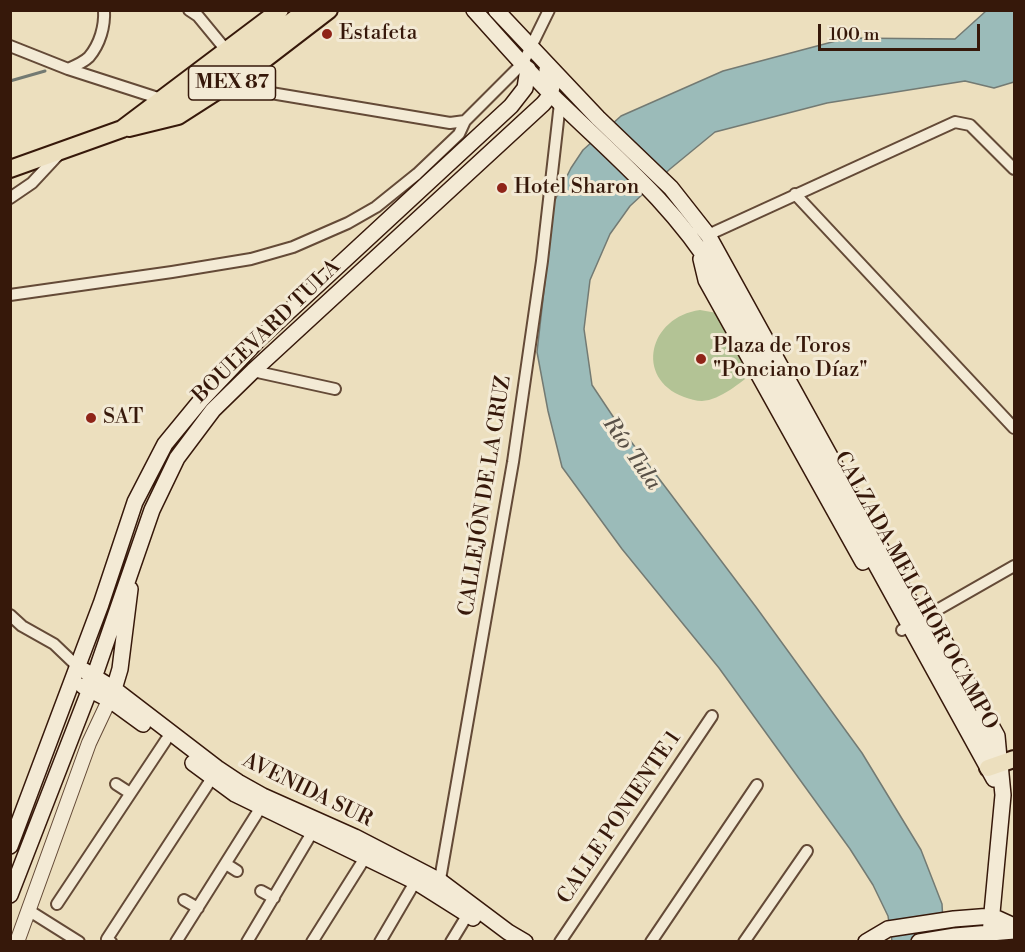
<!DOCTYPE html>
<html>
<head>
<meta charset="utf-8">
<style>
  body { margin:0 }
  #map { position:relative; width:1025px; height:952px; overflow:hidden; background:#ecdfbe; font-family:"Libre Bodoni",serif }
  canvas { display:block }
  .frame { position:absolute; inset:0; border:12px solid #36180a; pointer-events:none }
  .scale { position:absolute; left:818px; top:24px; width:162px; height:27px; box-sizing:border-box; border:3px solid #36180a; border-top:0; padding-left:8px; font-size:18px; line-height:21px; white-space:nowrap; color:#36180a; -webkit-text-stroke:4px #f3ead5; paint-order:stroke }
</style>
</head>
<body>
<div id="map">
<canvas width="1025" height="952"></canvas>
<div class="frame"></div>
<div class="scale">100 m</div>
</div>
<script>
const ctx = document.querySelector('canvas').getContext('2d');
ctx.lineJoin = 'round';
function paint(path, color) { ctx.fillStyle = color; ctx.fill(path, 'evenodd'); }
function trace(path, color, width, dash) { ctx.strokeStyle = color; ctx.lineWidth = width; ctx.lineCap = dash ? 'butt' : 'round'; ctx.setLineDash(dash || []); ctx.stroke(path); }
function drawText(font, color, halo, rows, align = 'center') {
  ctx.font = font + ' "Libre Bodoni",serif'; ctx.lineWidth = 6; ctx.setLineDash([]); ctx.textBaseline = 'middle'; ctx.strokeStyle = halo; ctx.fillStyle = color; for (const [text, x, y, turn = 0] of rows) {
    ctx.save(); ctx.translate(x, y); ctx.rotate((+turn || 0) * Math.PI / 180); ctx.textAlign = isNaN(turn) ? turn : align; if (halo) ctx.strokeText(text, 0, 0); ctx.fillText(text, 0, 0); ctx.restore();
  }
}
paint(new Path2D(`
  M700 310 717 313 755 372C740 382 721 400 702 401 696 401 690 399 684 397 634 378 649 317 700 310Z`), '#b3c395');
const water = new Path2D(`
  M986 11H1014V82L994 88 965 81 827 103 715 132 670 169 630 206 610 234 590 280 584 329 592 385 620 427 756 607 862 753 921 850 942 904 944 941H892L888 916 873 885 850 849 719 668 622 549 562 467 548 411 537 352 554 202 571 168 583 150 621 116 723 71 847 38 955 39Z`);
paint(water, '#9bbbb9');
trace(water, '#737a73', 1.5);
trace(new Path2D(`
  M10 81 45 71`), '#737a73', 3);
const minor = new Path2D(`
  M189 10 198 16 226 50
  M10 46 68 69 161 99 162 101
  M68 69C75 66 84 62 89 57 100 44 105 26 104 10
  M223 88 271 93 450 123 465 121
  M795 194 1014 428
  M10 198 32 183 59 154
  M708 235 955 122 970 125 1014 169
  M10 295 172 272 251 259 293 247 348 223 376 207 417 174 459 134 465 121 523 63 549 10
  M253 371 335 389
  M10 615 22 626 54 644 77 666
  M902 630 1014 566
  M116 784 130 793
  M226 864 237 871
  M439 885 513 462 542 261 560 103
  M261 891 274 898
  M184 900 198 908
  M57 904 166 740
  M28 910 79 942
  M111 942 107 939 212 778
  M176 942 261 807
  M247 942 313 831
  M312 942 368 853
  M380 942 418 877
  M451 942 468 914
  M560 942 712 716
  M651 942 757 785
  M744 942 807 851`);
const tertiary = new Path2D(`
  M17 942 89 743 113 692`);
const secondary = new Path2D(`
  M474 10C503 42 531 75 562 105 619 160 674 206 716 274L994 779
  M496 10 598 118 671 188 708 235 1000 764 1003 795 990 934
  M701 259 706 280 863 562
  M932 619 997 736 999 758
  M85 671 114 689 217 768 238 782 263 796 355 837 440 881 508 932 525 942
  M83 686 110 700 143 724
  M114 689 120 669 130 589
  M193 763 235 794 416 882 473 918
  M10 846 101 604 135 502 165 444 202 399 258 340 511 106 525 88 528 69
  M10 895 90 689 152 510 177 458 213 410 253 371 543 104C554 92 554 85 547 70
  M866 942 888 929 954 919 992 916 1014 926
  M919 942 955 936 1014 931`);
const primary = new Path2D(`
  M154 113 213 79 307 10
  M129 128 178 116 256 66 329 10
  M10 169 122 129 280 10
  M988 768 1014 759`);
trace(minor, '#644a37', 14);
trace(tertiary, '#644a37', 16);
trace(secondary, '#36180a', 18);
trace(primary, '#36180a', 20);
trace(minor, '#f3ead5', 10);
trace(tertiary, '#f3ead5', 14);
trace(secondary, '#f3ead5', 15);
trace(primary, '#ecdfbe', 16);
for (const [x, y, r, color] of [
  [327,34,6,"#8f2418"],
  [502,188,6,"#8f2418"],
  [701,359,6,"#8f2418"],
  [91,418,6,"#8f2418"]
]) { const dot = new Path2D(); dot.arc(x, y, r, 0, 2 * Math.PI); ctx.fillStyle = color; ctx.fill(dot); trace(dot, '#f3ead5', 2); }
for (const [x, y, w] of [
  [232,83,87]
]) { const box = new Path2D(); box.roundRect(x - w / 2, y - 17, w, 34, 4.5); ctx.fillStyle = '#f3ead5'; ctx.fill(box); trace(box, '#36180a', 1.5); }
drawText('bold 20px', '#36180a', null, [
  ["MEX 87",232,83]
]);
drawText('21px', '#36180a', '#f3ead5', [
  ["Estafeta",339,34],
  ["Hotel Sharon",514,188],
  ["Plaza de Toros",713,347],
  ["\"Ponciano Díaz\"",713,371],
  ["SAT",103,418]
], 'left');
drawText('21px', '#36180a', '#f3ead5', [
  ["BOULEVARD TULA",267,332,-44],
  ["CALLEJÓN DE LA CRUZ",486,496,-81],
  ["CALZADA MELCHOR OCAMPO",915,591,61],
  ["AVENIDA SUR",307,791,26],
  ["CALLE PONIENTE 1",620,818,-56]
]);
drawText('italic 22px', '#595147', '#f3ead5', [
  ["Río Tula",631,454,55]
]);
</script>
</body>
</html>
